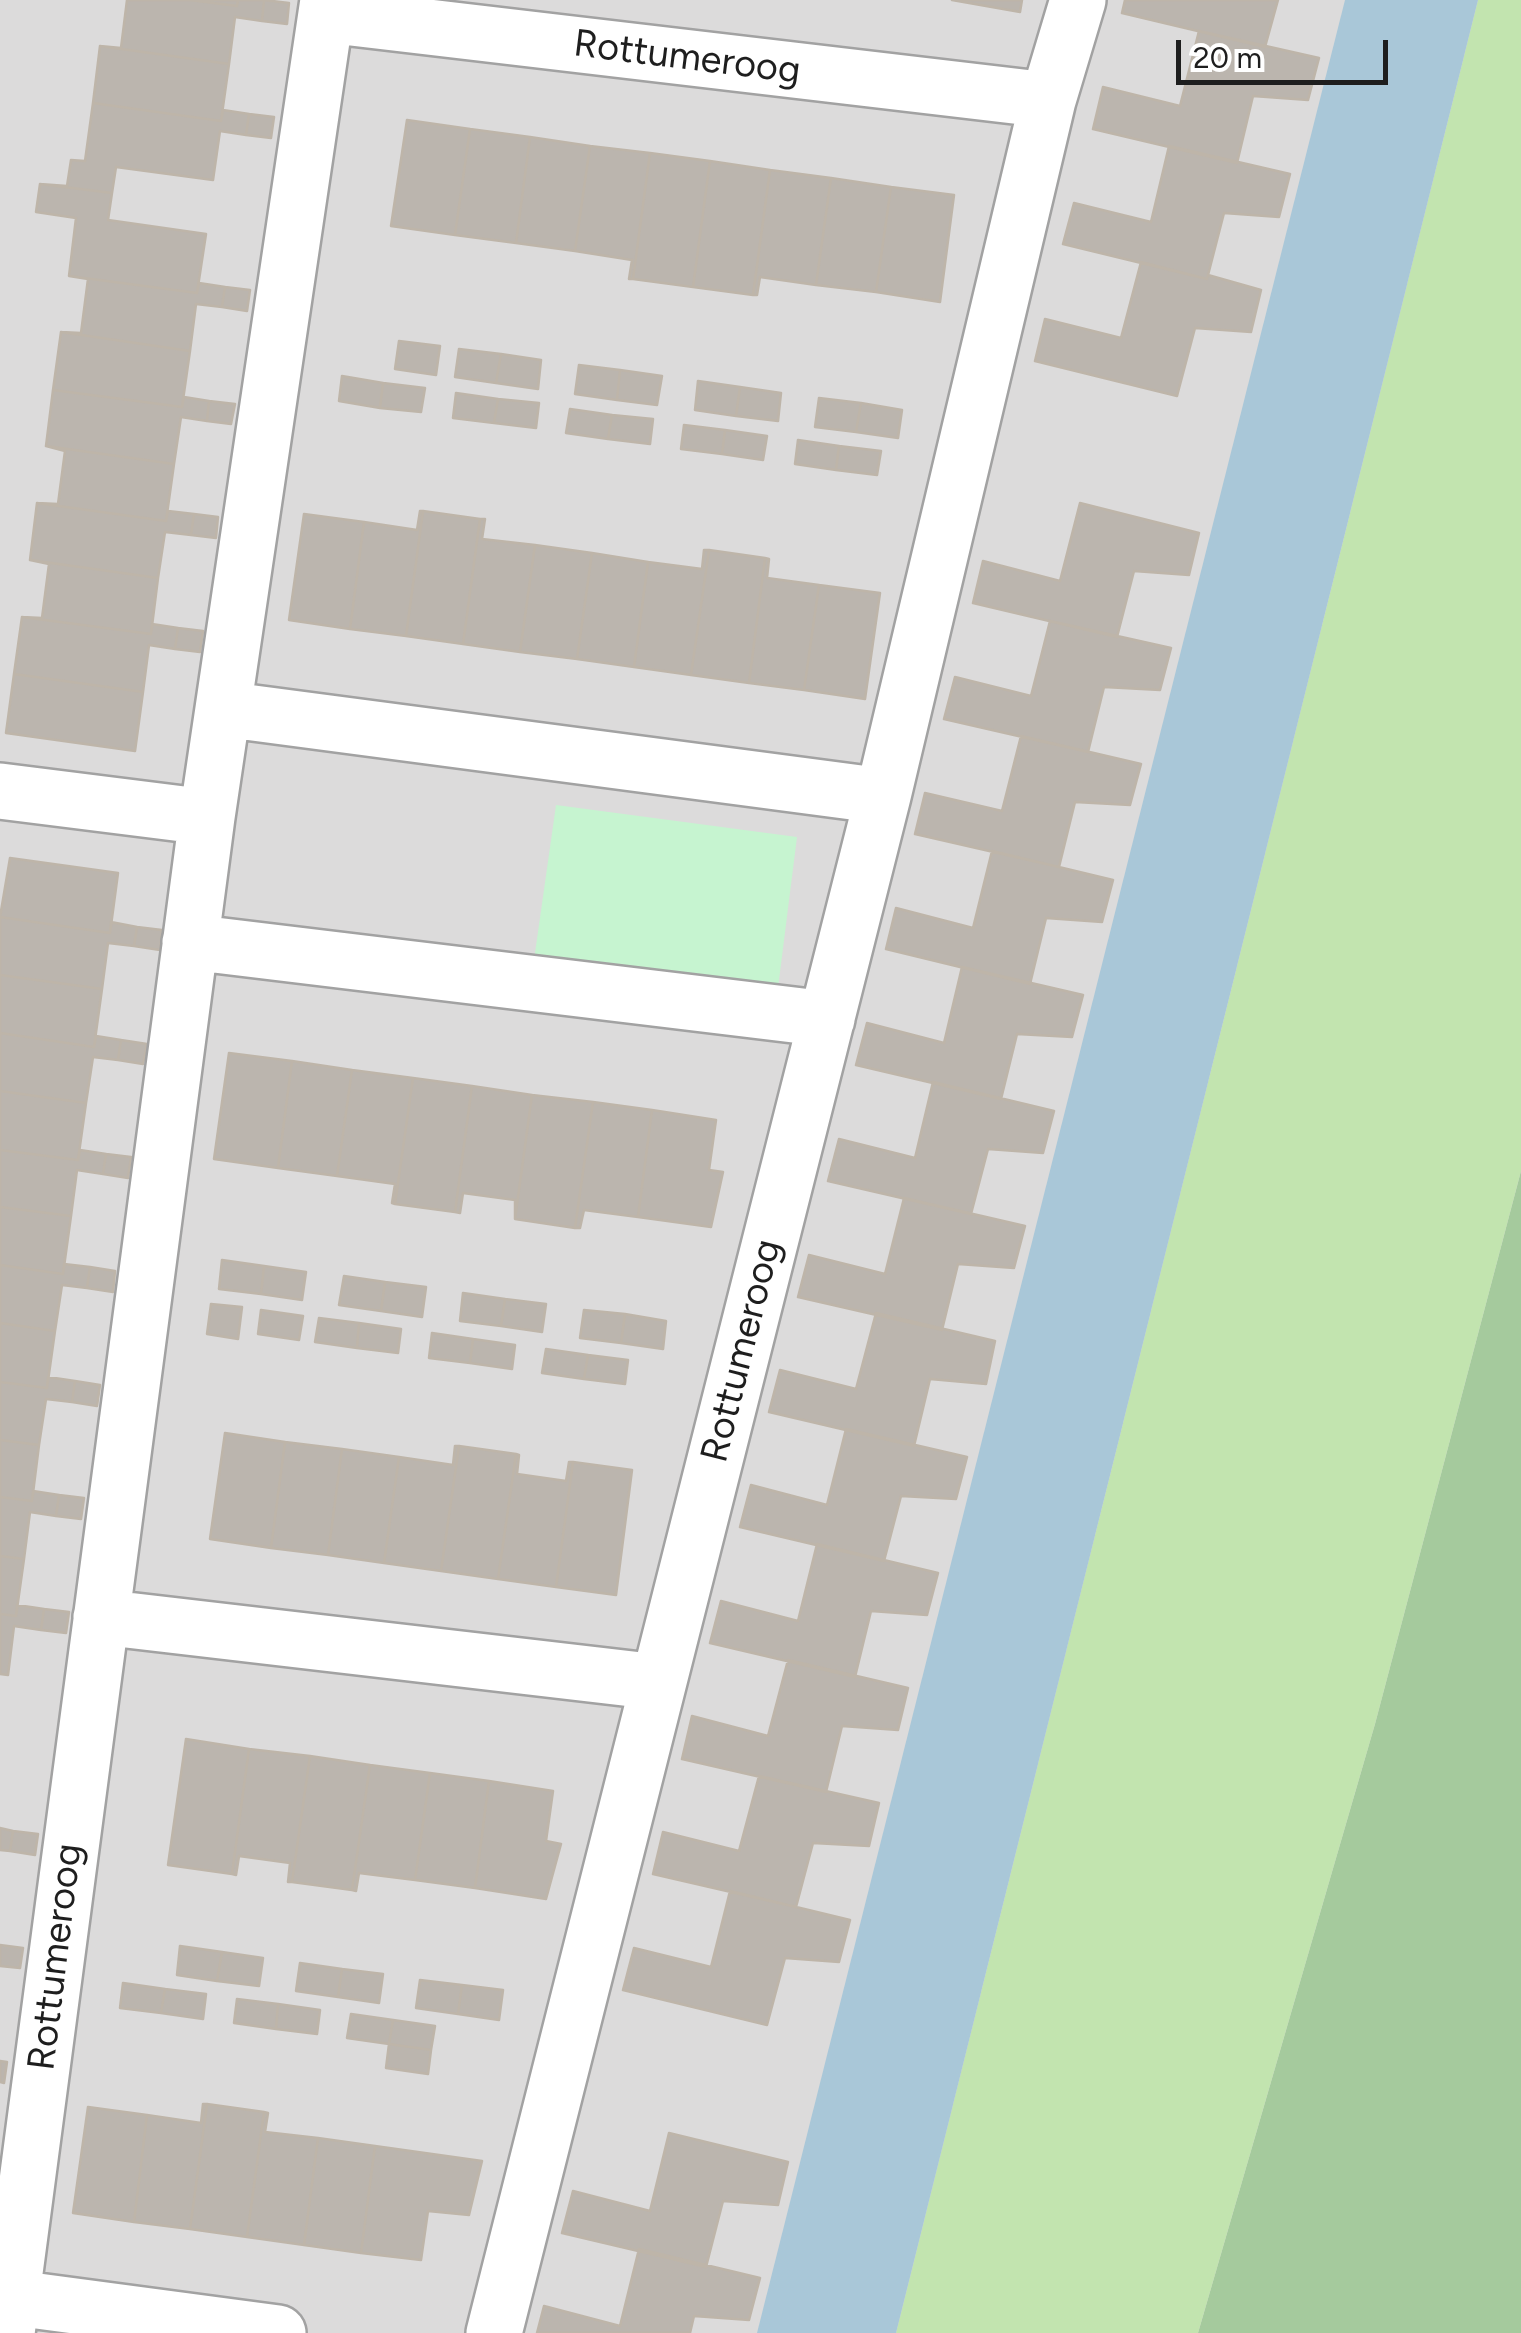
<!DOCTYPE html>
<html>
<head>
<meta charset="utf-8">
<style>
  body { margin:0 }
  #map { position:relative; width:1521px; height:2333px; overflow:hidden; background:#eeece5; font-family:Figtree,sans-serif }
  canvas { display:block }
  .scale { position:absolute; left:1176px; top:40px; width:212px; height:45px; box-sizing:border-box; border:5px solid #1e1e1e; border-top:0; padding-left:12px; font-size:30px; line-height:35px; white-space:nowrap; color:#1e1e1e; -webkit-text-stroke:8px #fff; paint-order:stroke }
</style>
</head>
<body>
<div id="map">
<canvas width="1521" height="2333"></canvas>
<div class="scale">20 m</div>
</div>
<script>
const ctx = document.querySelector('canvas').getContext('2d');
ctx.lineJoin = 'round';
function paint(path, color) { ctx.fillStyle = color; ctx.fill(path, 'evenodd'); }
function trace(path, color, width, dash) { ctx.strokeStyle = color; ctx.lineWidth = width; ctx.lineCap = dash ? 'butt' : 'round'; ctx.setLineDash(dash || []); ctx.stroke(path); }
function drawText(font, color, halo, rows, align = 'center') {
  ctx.font = font + ' Figtree,sans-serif'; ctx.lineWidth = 8; ctx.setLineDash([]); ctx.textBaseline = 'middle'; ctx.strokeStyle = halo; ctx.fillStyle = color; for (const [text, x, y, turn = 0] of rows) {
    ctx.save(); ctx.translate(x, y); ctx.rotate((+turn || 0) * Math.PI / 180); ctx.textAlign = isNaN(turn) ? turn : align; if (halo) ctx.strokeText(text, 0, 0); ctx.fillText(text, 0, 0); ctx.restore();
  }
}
paint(new Path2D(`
  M0 0H1521L1122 2333H0Z`), '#dcdbdb');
paint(new Path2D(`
  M1478 0H1521V1171L1375 1724 1198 2333H896Z`), '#c2e4af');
paint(new Path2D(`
  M1521 1171V2333H1198L1375 1724Z`), '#a5ca9d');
paint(new Path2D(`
  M556 805 797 837 777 996 534 960Z`), '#c6f4d0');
paint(new Path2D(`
  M1345 0H1478L896 2333H757Z`), '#a9c7d8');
const building = new Path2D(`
  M127 0H190L237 6 238 0H264L262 21 235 17 229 64 100 46 121 48Z
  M190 0H238L237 6Z
  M264 0 289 3 287 24 262 21Z
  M952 0H1022L1020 12Z
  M1125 0H1278L1265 47 1122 13Z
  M1199 31 1319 58 1308 100 1253 96 1237 163 1093 129 1103 87 1180 106Z
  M100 46 229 64 221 121 93 103Z
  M93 103 221 121 223 110 249 114 246 135 220 131 213 180 116 167 112 193 40 184 67 186 71 160 85 161Z
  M249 114 274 117 271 138 246 135Z
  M407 120 470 129 455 235 391 226Z
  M470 129 530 137 516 243 455 235Z
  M530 137 590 146 575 251 516 243Z
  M590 146 650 153 633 279H629L632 260 575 251Z
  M1169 146 1290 174 1279 217 1224 213 1207 279 1063 244 1074 203 1151 222Z
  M650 153 710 161 693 287 633 279Z
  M710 161 770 170 753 295 693 287Z
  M770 170 831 178 816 285 760 277 757 295H753Z
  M831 178 891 187 876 292 816 285Z
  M40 184 112 193 108 220 206 234 197 293 69 276 76 218 36 212Z
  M891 187 954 195 940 302 876 292Z
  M1141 262 1207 279 1208 275 1261 290 1251 332 1195 328 1177 396 1035 361 1045 319 1121 338Z
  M69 276 197 293 199 283 225 287 222 307 196 304 190 351 61 332 81 333 88 279Z
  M225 287 250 290 247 311 222 307Z
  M61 332 190 351 182 407 53 390Z
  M399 341 440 346 436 375 395 369Z
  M459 349 501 354 496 383 455 377Z
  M501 354 541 360 538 389 496 383Z
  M579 365 620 370 617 400 575 394Z
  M620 370 662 376 657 405 617 400Z
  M342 376 383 383 380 408 339 401Z
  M698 381 740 387 736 416 695 410Z
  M383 383 425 388 421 412 380 408Z
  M740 387 781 393 778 421 736 416Z
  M53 390 182 407 184 397 209 401 207 421 181 417 174 464 46 446Z
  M456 393 498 399 494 423 453 418Z
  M819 398 861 403 856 432 815 427Z
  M498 399 539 403 536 428 494 423Z
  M209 401 235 404 231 424 207 421Z
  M861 403 902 410 898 438 856 432Z
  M570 409 612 415 608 439 566 433Z
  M612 415 653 419 650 444 608 439Z
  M684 425 725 430 722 454 681 449Z
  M725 430 767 436 763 460 722 454Z
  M798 440 839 446 836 470 795 464Z
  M46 446 174 464 166 521 37 503 58 504 65 451Z
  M839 446 881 451 877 475 836 470Z
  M37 503 166 521 168 511 194 514 191 535 165 532 158 578 30 560Z
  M1080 503 1199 533 1189 575 1134 571 1117 637 973 603 983 561 1060 581Z
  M420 511H423L406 636 350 629 364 522 417 530Z
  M423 511 480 519 463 644 406 636Z
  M194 514 218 517 216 538 191 535Z
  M304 514 364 522 350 629 289 620Z
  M480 519H485L482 539 535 545 520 652 463 644Z
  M535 545 592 553 577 659 520 652Z
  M704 550H709L691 675 634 667 648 562 702 569Z
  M709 550 765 558 749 683 691 675Z
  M592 553 648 562 634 667 577 659Z
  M765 558 769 559 767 578 819 585 804 690 749 683Z
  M30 560 158 578 151 634 22 617 42 618 49 564Z
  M819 585 880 593 865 699 804 690Z
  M22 617 151 634 152 624 178 628 175 649 149 645 143 692 14 674Z
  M1050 621 1171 648 1160 690 1104 687 1088 752 944 719 955 677 1031 696Z
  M178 628 203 631 200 652 175 649Z
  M14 674 143 692 135 751 6 733Z
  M1021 736 1141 764 1130 805 1075 802 1059 867 915 834 925 793 1002 811Z
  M992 851 1113 880 1102 922 1046 918 1030 984 886 949 896 908 973 928Z
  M10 858 118 873 110 933 0 917Z
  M0 917 110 933 111 922 137 927 134 946 108 943 102 989 0 975Z
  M137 927 162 930 160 950 134 946Z
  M962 967 1083 995 1072 1037 1017 1034 1001 1099 856 1065 867 1023 944 1043Z
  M0 975 102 989 94 1047 0 1033Z
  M0 1033 94 1047 96 1036 121 1040 118 1060 93 1057 86 1103 0 1091Z
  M121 1040 147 1044 143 1064 118 1060Z
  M229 1053 292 1061 278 1168 214 1159Z
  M292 1061 352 1070 337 1176 278 1168Z
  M352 1070 413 1078 395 1204 392 1203 395 1184 337 1176Z
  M413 1078 472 1086 455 1212 395 1204Z
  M933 1082 1054 1111 1043 1153 988 1149 971 1214 828 1181 839 1139 915 1158Z
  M472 1086 532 1095 515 1219V1200L463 1193 460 1213 455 1212Z
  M0 1091 86 1103 78 1160 0 1150Z
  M532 1095 593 1102 575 1228 515 1219Z
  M593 1102 652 1110 638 1217 584 1210 580 1228H575Z
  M652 1110 716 1120 709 1170 723 1172 711 1227 638 1217Z
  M0 1150 78 1160 80 1150 106 1154 103 1174 77 1170 71 1216 0 1207Z
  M106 1154 131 1157 128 1178 103 1174Z
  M904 1198 1025 1226 1014 1268 958 1264 942 1330 798 1297 809 1255 885 1274Z
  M0 1207 71 1216 63 1274 0 1265Z
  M222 1260 264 1266 261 1294 219 1289Z
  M64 1264 90 1267 87 1288 62 1285 55 1331 0 1323V1265L63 1274Z
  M264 1266 306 1272 302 1300 261 1294Z
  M90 1267 115 1271 113 1292 87 1288Z
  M344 1276 385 1282 381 1311 339 1305Z
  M385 1282 426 1287 422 1317 381 1311Z
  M463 1293 505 1299 501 1326 460 1321Z
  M505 1299 546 1304 542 1332 501 1326Z
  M211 1304 242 1307 238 1339 207 1334Z
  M261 1310 303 1316 299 1340 258 1334Z
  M584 1310 625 1314 621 1343 580 1338Z
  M876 1313 995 1341 986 1384 930 1379 914 1446 769 1412 780 1370 856 1389Z
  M625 1314 666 1321 663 1349 621 1343Z
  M319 1318 359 1323 357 1348 315 1342Z
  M0 1323 55 1331 47 1388 0 1382Z
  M359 1323 401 1329 398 1353 357 1348Z
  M432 1333 473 1339 470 1363 429 1358Z
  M473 1339 515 1345 512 1369 470 1363Z
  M546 1349 588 1355 584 1379 542 1373Z
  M588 1355 628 1360 625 1384 584 1379Z
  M48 1377 75 1381 72 1402 46 1399 39 1445 0 1440V1382L47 1388Z
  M75 1381 100 1385 97 1406 72 1402Z
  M846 1429 967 1457 956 1499 901 1496 884 1561 740 1527 751 1485 827 1505Z
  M225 1433 285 1442 271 1548 210 1539Z
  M0 1440 39 1445 32 1501 0 1497Z
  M285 1442 342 1449 328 1555 271 1548Z
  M455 1446H459L441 1571 384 1563 399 1457 453 1465Z
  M459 1446 516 1454 498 1579 441 1571Z
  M342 1449 399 1457 384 1563 328 1555Z
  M516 1454 519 1455 517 1474 566 1481 569 1462H573L556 1587 498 1579Z
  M573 1462 632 1470 616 1595 556 1587Z
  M33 1491 59 1495 56 1516 30 1512 24 1559 0 1556V1497L32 1501Z
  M59 1495 84 1498 81 1519 56 1516Z
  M817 1544 938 1573 927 1615 871 1611 855 1677 710 1643 721 1601 798 1621Z
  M0 1556 24 1559 16 1616 0 1614Z
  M17 1605 44 1609 41 1630 14 1626 8 1675 0 1674V1614L16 1616Z
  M44 1609 69 1612 66 1633 41 1630Z
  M788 1660 908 1688 898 1730 842 1726 826 1792 682 1759 692 1716 768 1736Z
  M186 1739 249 1749 232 1874 168 1865Z
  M249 1749 310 1756 292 1882H288L290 1863 239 1856 236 1875 232 1874Z
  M310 1756 370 1765 352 1890 292 1882Z
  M370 1765 430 1773 415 1880 359 1873 356 1891 352 1890Z
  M430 1773 489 1781 475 1888 415 1880Z
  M759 1776 879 1803 869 1846 813 1843 796 1907 653 1874 663 1832 739 1851Z
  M489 1781 553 1791 546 1841 561 1844 546 1899 475 1888Z
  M0 1828 13 1831 10 1851 0 1850Z
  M13 1831 38 1834 35 1855 10 1851Z
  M730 1891 850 1920 839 1962 785 1958 767 2025 623 1990 634 1948 711 1967Z
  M0 1945 23 1948 20 1968 0 1966Z
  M180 1946 222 1952 217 1981 177 1975Z
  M222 1952 263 1958 259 1986 217 1981Z
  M300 1963 342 1969 338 1997 296 1991Z
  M342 1969 383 1974 379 2003 338 1997Z
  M420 1980 462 1985 458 2014 416 2008Z
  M123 1983 165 1989 161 2013 120 2008Z
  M462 1985 503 1990 499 2020 458 2014Z
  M165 1989 206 1994 203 2019 161 2013Z
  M237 1999 278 2004 276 2029 234 2023Z
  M278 2004 320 2010 317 2034 276 2029Z
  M351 2014 393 2020 389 2044 347 2038Z
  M393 2020 435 2026 431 2050 389 2044Z
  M389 2044 431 2050 428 2074 386 2068Z
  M0 2061 7 2062 4 2083 0 2082Z
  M203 2104H207L190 2229 134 2222 147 2115 201 2123Z
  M207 2104 264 2112 247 2237 190 2229Z
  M88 2107 147 2115 134 2222 73 2213Z
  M264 2112 268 2113 265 2132 318 2138 304 2245 247 2237Z
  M669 2133 788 2162 778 2205 723 2201 706 2267 562 2233 573 2191 650 2211Z
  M318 2138 375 2146 361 2253 304 2245Z
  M375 2146 482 2161 469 2215 428 2211 421 2260 361 2253Z
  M639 2249 760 2278 749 2320 694 2316 690 2333H537L544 2306 620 2326Z`);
paint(building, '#bbb5ae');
trace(building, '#beb5a9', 2.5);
const minor = new Path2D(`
  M326 15 1048 100
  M223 709 883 796
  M0 791 207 817 328 0
  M190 942 827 1019
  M101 1617 658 1682
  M0 2296 278 2333
  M7 2333 207 817
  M494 2333 883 796 1048 100 1078 0`);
trace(minor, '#a2a2a2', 60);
trace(minor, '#fff', 55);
drawText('38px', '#1e1e1e', '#fff', [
  ["Rottumeroog",687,58,7],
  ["Rottumeroog",742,1351,-76],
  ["Rottumeroog",56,1957,-83]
]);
</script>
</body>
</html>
